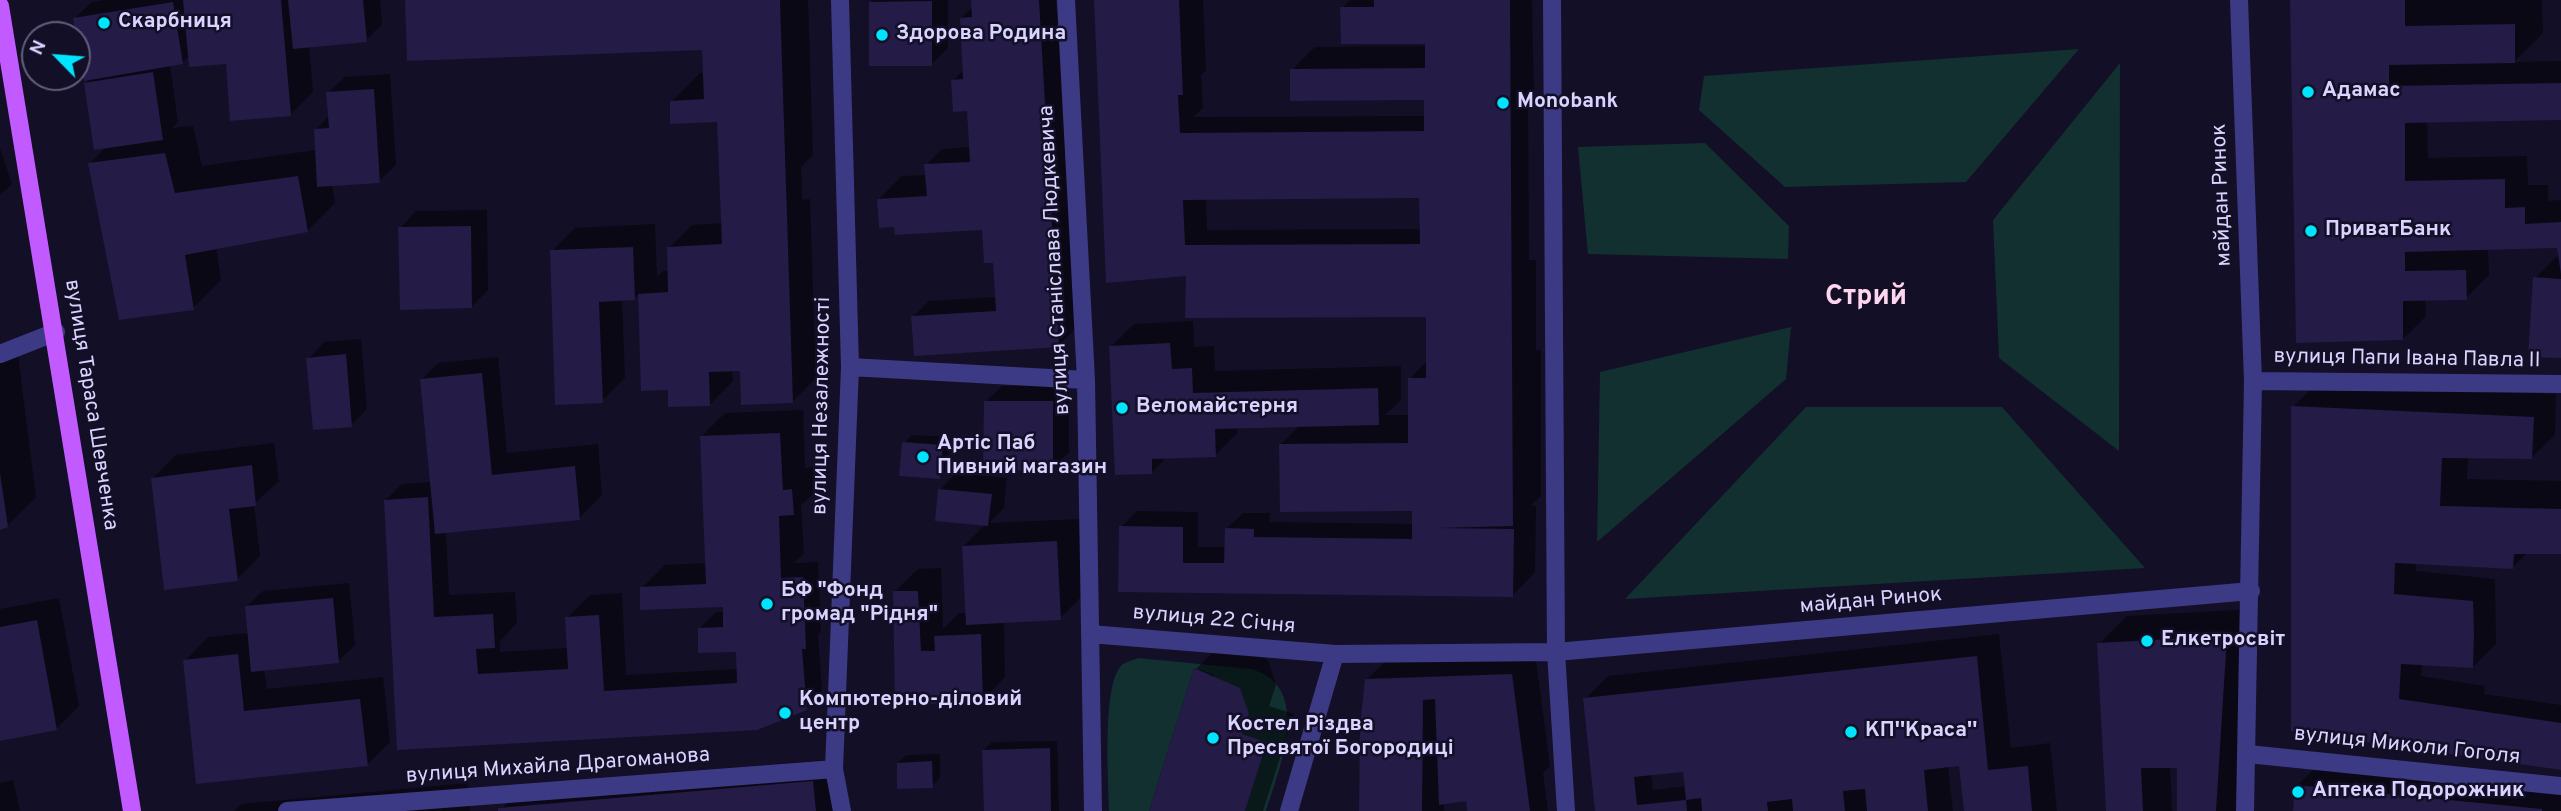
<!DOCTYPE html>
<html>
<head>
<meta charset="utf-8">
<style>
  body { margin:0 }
  #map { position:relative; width:2561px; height:811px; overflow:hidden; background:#130f26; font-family:Overpass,sans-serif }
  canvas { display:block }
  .north { position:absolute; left:21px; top:21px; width:70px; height:70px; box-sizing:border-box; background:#130f26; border:2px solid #625e7d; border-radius:50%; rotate:295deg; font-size:19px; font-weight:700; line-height:28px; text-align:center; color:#d9d4ff }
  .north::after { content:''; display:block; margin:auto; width:24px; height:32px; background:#00e5ff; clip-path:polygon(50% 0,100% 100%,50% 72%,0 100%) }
</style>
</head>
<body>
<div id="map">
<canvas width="2561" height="811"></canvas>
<div class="north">N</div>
</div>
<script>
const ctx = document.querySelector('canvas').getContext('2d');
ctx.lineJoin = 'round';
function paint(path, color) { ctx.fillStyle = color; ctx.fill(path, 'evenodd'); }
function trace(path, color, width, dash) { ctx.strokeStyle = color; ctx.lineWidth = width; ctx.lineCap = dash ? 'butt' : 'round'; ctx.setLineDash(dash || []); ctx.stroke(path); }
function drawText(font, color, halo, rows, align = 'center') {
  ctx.font = font + ' Overpass,sans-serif'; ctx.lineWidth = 5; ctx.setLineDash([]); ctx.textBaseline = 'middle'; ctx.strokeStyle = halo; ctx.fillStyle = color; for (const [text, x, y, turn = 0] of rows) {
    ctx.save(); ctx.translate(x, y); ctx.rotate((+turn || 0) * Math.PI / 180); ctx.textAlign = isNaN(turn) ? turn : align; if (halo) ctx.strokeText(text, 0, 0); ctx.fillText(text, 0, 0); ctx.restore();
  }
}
paint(new Path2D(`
  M2079 49 1966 182 1785 187 1699 110 1704 76Z
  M2120 63 2119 451 1999 358 1993 220Z
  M1705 143 1789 226 1788 259 1588 254 1578 147Z
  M1791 327 1786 379 1597 542 1600 372Z
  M1806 407H2002L2145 568 1625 599Z
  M1138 658 1251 669C1314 686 1279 770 1266 811H1245L1267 742 1242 734 1249 714 1212 674 1194 668 1149 811H1109C1109 783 1101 681 1123 664 1126 662 1134 660 1138 658Z`), '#12302f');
paint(new Path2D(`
  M105 0H380L382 24 366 40 309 45 313 92 290 115 227 62 189 56 182 63 170 65 178 122 172 128 193 126 202 166 316 150 315 130 330 115 328 93 345 77 390 74 396 165 379 181 332 184 335 203 307 231 216 247 221 280 193 308 90 163 107 146 86 83 92 77 75 18 92 2Z
  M407 0H808L813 155 801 167 802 200 810 199 816 378 793 401 741 370H732L733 381 710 404 670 388 643 389 640 293 634 299H622L625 378 602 401 552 251 575 228 655 224 657 277 663 271H669V248L692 225 723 223 719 120 671 102 700 73H705L704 48Z
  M873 0H948V48L932 64 871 3Z
  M973 0H1056L1066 167 1073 166 1075 329 1059 345 913 317 929 301 997 297 995 261 983 228 896 225 879 199 902 176 927 175 926 165 942 149 971 147 968 109 953 81 964 69 961 18 973 7Z
  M1095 0H1203L1206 70 1201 75 1203 108 1193 117 1426 116V98L1292 70 1315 47 1426 46V42L1342 8 1350 0H1532L1534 96 1528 103 1529 260H1536V350H1541V496L1530 506H1536L1535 572 1512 596 1120 590 1121 527 1137 511 1198 512V547H1226V529L1243 513H1270L1269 522 1414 524V509L1281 444 1300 425 1238 427V432L1215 455 1167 457 1152 472 1111 347 1134 324 1193 321 1194 347 1214 346 1215 371 1401 366V400L1385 415H1410V379L1427 361V315L1187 274ZM1421 197V229L1207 230 1206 198Z
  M2292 0H2542L2543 33 2514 62 2561 61V118L2427 121 2428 158 2527 156 2528 185H2548V201L2561 200V356L2535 278 2559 254 2558 247 2488 248 2489 275 2466 298 2425 299 2426 316 2403 339Z
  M0 148 12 184 0 195Z
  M487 210 488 290 471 307 400 228 416 211Z
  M361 339 367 409 351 425 308 359 324 342Z
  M18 355 36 497 8 525 0 528V363Z
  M498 357 507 453 598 444 602 495 579 518 446 531 449 595 515 592 517 623 500 641V652L569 648 567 618 590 595 622 593 626 675 738 669V650L699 629 716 612H725L727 605 642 588 665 565 707 563 702 436 725 413 803 410 805 468 815 467 816 491 801 505 804 553 794 563 818 562 821 631 818 635 822 692 806 708 399 748 386 500 402 484 432 482 422 379 438 363Z
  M2316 384 2556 394 2555 435 2531 458 2468 456 2467 479 2561 481V553L2528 552 2513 567 2416 561V571L2495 579 2496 644 2473 667 2422 664 2421 676 2485 686 2484 694 2561 705V769L2293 729V407Z
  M1069 385V452L1052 469 985 402 1002 386Z
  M912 435 950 437 947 470 939 478 904 443Z
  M274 443 279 481 254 504 260 556 237 579 153 478 176 455Z
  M956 473 1007 478 1004 508 989 523 1079 519 1083 595 1060 618 1004 621 1005 677 982 701 897 703 894 592 918 569 941 568 943 629 959 613H967L964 546 986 524 940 490Z
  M349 583 355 645 338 661 264 669 267 689 383 677 390 742 367 765 198 782 185 661 208 637 249 633 246 607 263 591Z
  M59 598 79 706 56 729 0 739V609Z
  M2255 609 2241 811H2179V766H2170L2172 811H2107L2099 644 2127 616Z
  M1999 634 2011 748 2050 743 2057 811H1966L1961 764 1948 766 1953 811H1597L1585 699 1608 676ZM1685 770 1686 786 1653 790 1651 773Z
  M1224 641 1268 660 1276 685 1269 706 1294 714 1263 811H1151L1196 669Z
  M1535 652 1550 766 1543 773 1548 811H1469L1467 799 1444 802V811H1360L1366 680 1390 657Z
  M1057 741 1059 811H985L984 750 992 742Z
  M940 754V778L932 786 898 763 906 755Z
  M2325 758 2561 781V811H2294L2297 786Z
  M836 759 841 811H500L523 785Z
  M13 780 20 811H0V783Z
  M468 783 470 811H234L241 804Z`), '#0007');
paint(new Path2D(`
  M183 0H281L291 116 230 121 226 64 189 67Z
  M288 0H363L367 42 293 49Z
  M405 0H780L793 403 741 405 740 371 709 372 710 406 668 407V390L641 391 638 294 668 292 667 247 722 244 717 122 670 124V101L704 99 702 50 407 61Z
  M971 0H1039L1059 347 914 356 911 316 996 311 993 263H984L982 230 895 235 894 227 879 228 877 199 927 196 924 164 970 162 967 111 953 112 951 80 963 79 960 18 972 17Z
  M1094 0H1179L1183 95H1178L1180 133 1424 131V100L1290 101V69L1425 68V44H1341L1340 7H1374V0H1510L1513 526 1439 528 1514 529 1513 597 1118 592 1119 526 1183 527V563H1224L1225 528 1254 529V537L1412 539V511L1280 512 1279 444 1408 443V378H1426V317L1185 318 1186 276 1106 283ZM1419 198 1420 244 1185 245 1183 200Z
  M2290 0H2405V26L2515 24V63L2389 65V86L2561 83V120L2405 123V181L2505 179V208L2525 207V224L2561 222V274L2557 248 2405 252V271L2466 270 2467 300 2403 301V340L2296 343Z
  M932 1V66H869V2Z
  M173 2 183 64 84 81 73 18Z
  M153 72 163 140 94 150 84 83Z
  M374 89 380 183 317 187 314 129 329 128 326 92Z
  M165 153 175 193 298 176 308 232 185 255 194 310 119 320 88 163Z
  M471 226 472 308 400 310 398 227Z
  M633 247 635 300 599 302 603 403 555 405 550 250Z
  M2533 277 2561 279V358L2528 357Z
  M1170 343 1172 369 1192 368 1193 393 1378 388 1379 425 1215 429 1216 457 1152 459V474L1115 475 1109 346Z
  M346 354 352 427 313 430 306 358Z
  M482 373 492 475 575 466 580 520 435 534 420 379Z
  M984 401H1053V470L983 471Z
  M2291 406 2534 417 2532 459 2442 458 2440 506 2561 509V554H2514L2513 569 2395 563 2394 594 2473 601 2474 634 2473 668 2401 664 2399 699 2561 723V770L2291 731Z
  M780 433 783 490 792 489 794 515 779 516 781 578 803 577 806 649H802L807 710 757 730 397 750 384 500 428 497 434 617 493 614 495 648 476 649 478 674 568 669 565 617 599 615 604 691 737 683 736 652 698 653V628L723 627V607L640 610V587L706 584 700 436Z
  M902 442 943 445 940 479 899 476Z
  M252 465 256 506 229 509 238 581 164 590 151 478Z
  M0 473 8 527 0 530Z
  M938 489 992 494 988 526 935 521Z
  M1057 541 1061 620 966 625 962 546Z
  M893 591H918L921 651H935L934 636 981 634 983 702 895 705Z
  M333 598 339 663 251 672 245 606Z
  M37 620 57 730 0 741V627Z
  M2227 636 2216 811H2177V768H2141L2143 811H2106L2097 643Z
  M238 654 244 711 360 699 368 766 196 784 183 660Z
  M1977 656 1988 770 2028 766 2032 811H1964L1959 766 1924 770 1928 811H1867L1865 789 1843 791 1845 811H1793L1792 799 1767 802 1768 811H1702L1701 798 1686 800 1683 772 1634 777 1637 805 1686 800 1687 811H1595L1583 698Z
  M1194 668 1240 688 1249 714 1242 734 1267 742 1245 811H1149Z
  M1512 674 1530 811H1467L1466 801 1439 805 1435 699 1423 700 1422 811H1359L1360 727 1365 679Z
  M1050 748 1051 811H984L982 750Z
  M932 761 933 788 897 789V763Z
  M813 781 816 811H498V808Z
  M2295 785 2542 809V811H2293Z`), '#241b47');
trace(new Path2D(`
  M840 0 850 367 834 769 842 811
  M1066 0 1086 380 1093 811
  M1552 0 1556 652 1566 811
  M2239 0 2253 381 2245 811
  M0 354 56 332
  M850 367 1086 380
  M2253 381 2561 384
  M1090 634 1335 654 1556 652 2251 591
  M2248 754 2561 786
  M287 811 834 769
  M1289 811 1335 654`), '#3d3a85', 18);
trace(new Path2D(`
  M0 6 132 811`), '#c25bff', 18);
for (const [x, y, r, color] of [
  [104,23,7,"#00e5ff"],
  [882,35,7,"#00e5ff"],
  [2308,92,7,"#00e5ff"],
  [1503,103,7,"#00e5ff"],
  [2311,231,7,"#00e5ff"],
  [1122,408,7,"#00e5ff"],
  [923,457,7,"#00e5ff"],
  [767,604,7,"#00e5ff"],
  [2147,641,7,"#00e5ff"],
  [785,713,7,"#00e5ff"],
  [1851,732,7,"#00e5ff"],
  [1213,738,7,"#00e5ff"],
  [2298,792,7,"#00e5ff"]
]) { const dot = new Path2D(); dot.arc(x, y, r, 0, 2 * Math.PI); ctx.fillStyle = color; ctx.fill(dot); trace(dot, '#130f26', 2.5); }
drawText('bold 21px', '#d9d4ff', '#130f26', [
  ["Скарбниця",118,23],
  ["Здорова Родина",896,35],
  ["Адамас",2322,92],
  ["Monobank",1517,103],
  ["ПриватБанк",2325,231],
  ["Веломайстерня",1136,408],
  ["Артіс Паб",937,445],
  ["Пивний магазин",937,469],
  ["БФ \"Фонд",781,592],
  ["громад \"Рідня\"",781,616],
  ["Елкетросвіт",2161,641],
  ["Компютерно-діловий",799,701],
  ["центр",799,725],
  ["Костел Різдва",1227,726],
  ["Пресвятої Богородиці",1227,750],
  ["КП''Краса''",1865,732],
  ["Аптека Подорожник",2312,792]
], 'left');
drawText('21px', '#d9d4ff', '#130f26', [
  ["майдан Ринок",2223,195,-92],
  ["вулиця Станіслава Людкевича",1056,260,-93],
  ["вулиця Папи Івана Павла II",2407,360,1],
  ["вулиця Тараса Шевченка",90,405,81],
  ["вулиця Незалежності",823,406,-89],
  ["майдан Ринок",1871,602,-5],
  ["вулиця 22 Січня",1214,621,5],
  ["вулиця Миколи Гоголя",2407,747,6],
  ["вулиця Михайла Драгоманова",558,767,-4]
]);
drawText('bold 28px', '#ffd6f0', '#130f26', [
  ["Стрий",1866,298]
]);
</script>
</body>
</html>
